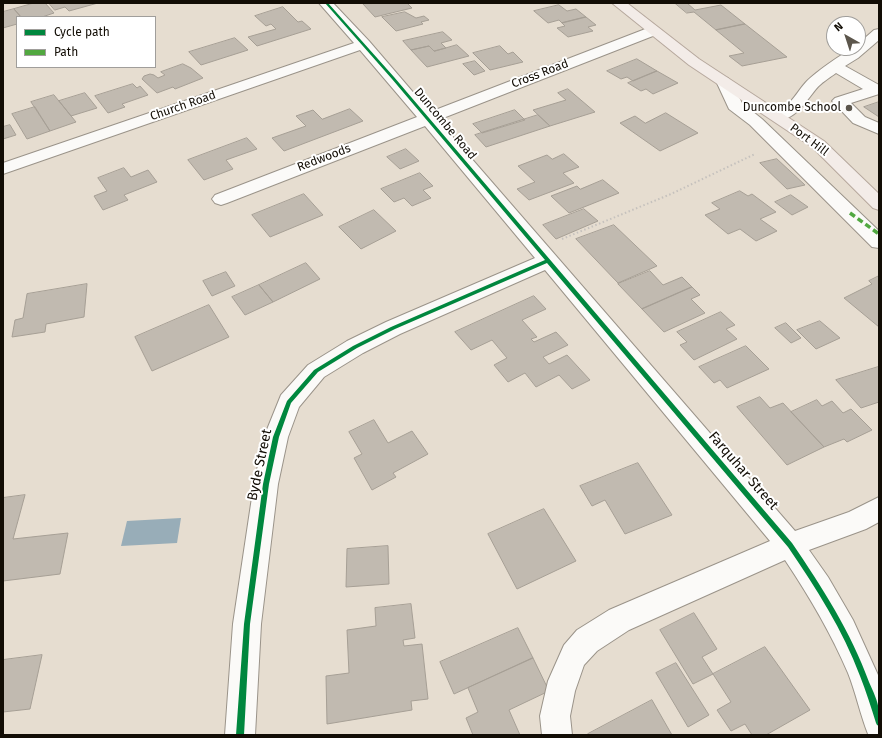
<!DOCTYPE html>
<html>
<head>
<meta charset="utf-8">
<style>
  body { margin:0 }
  #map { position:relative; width:882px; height:738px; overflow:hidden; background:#e6ddd0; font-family:"Fira Sans",sans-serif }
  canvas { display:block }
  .frame { position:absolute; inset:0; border:4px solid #120d05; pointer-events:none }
  .legend { position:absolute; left:16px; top:16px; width:140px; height:52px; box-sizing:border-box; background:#fff; border:1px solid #a09e9b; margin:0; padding:5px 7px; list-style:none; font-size:12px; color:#120d05 }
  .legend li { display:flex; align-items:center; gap:8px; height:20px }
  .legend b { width:20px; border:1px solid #a09e9b }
  .north { position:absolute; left:826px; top:16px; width:40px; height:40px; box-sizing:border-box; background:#fff; border:1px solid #a09e9b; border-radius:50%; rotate:321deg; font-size:11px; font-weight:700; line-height:16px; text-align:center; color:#120d05 }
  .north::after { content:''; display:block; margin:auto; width:14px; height:18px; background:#5c564c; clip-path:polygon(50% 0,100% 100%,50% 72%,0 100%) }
</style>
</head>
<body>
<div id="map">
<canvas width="882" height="738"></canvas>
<div class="frame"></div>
<ul class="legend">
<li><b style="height:5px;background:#00873e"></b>Cycle path</li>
<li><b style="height:5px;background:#51a840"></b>Path</li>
</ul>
<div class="north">N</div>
</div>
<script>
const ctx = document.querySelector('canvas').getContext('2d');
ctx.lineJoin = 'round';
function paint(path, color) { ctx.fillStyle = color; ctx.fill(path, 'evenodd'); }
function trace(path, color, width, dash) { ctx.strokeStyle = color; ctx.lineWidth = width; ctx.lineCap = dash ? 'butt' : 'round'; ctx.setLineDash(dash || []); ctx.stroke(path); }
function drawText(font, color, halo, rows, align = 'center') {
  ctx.font = font + ' "Fira Sans",sans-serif'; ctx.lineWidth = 4; ctx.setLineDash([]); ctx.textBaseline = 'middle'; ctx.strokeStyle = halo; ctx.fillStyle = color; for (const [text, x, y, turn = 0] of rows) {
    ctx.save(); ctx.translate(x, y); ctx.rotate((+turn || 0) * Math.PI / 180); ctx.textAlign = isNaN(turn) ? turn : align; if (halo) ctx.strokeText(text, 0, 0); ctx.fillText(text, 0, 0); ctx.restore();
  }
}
paint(new Path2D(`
  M181 518 177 543 121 546 127 521Z`), '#98adb8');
const building = new Path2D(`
  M34 3H45L54 13 42 17H21L14 9Z
  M49 3H98L69 11 65 7 55 10Z
  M407 3 412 8 375 17 363 4Z
  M675 3H687L695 10 721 5 745 24 716 30 694 12 687 13Z
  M559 5 567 11 576 9 586 17 562 23 559 20 548 23 534 11Z
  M283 7 298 22 302 21 311 29 257 46 248 37 276 29 271 24 266 26 255 16Z
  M14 9 21 17H17V24L3 28V12Z
  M405 12 416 18 424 16 429 20 421 22 423 24 396 31 382 17Z
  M586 17 596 25 588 27 593 31 568 37 557 28 565 26 562 23Z
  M745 24 787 57 742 66 729 56 744 53 716 30Z
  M443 32 452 40 441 43 446 48 434 51 429 46 411 50 403 41Z
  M235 38 248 50 201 65 189 52Z
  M457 45 469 56 427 67 411 50 429 46 434 51Z
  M500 46 508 54 513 52 523 62 490 70 473 53Z
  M637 59 657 71 633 81 627 77 621 79 607 71Z
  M475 61 485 71 474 75 463 64Z
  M183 64 191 68 203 78 175 89 173 87 157 93 142 79 144 76 150 74 154 75 158 78 165 75 161 72Z
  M657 71 678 83 653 94 646 89 641 91 628 83Z
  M133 84 137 88 140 86 148 95 122 104 125 107 108 113 95 96Z
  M568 89 595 112 550 126 533 110 566 100 558 93Z
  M85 93 97 108 71 116 59 101Z
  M54 95 76 122 50 131 31 102Z
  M879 102V117L864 107Z
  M35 107 50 131 27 139 12 114Z
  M350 109 363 121 284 151 272 138 306 126 296 116 313 110 322 119Z
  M515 110 525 120 482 133 473 124Z
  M666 113 698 133 660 151 620 123 635 116 645 123Z
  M538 115 550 126 486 147 475 135Z
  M10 125 16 135 3 139V127Z
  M247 138 257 149 226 160 233 169 204 180 188 160Z
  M406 149 419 161 400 169 387 157Z
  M564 154 579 167 563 173 574 183 529 200 517 189 535 182 518 166 547 155 552 159Z
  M777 159 805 185 787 189 760 163Z
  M124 168 131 177 148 170 157 182 124 195 128 200 103 210 94 196 107 191 98 178Z
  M420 173 433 186 423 190 431 198 412 206 404 198 394 202 381 189Z
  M603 180 619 193 569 213 551 196 577 186 580 189Z
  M740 191 748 196 752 194 776 212 760 219 777 231 756 241 740 229 728 234 705 215 720 209 712 203Z
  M304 194 323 215 270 237 252 215Z
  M791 195 808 207 792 215 775 202Z
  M584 209 598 221 556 239 543 225Z
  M374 210 396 231 361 249 339 227Z
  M614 225 657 266 618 283 576 239Z
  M306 263 320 279 273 302 259 285Z
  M650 271 663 285 682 277 692 287 642 309 618 284Z
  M226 272 235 286 212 296 203 281Z
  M879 276V327L844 298 872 284 869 281Z
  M87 284 84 317 46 324 45 332 12 337 15 320 23 318 27 294Z
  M259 285 273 302 245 315 232 297Z
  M692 287 700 295 691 299 705 313 664 332 642 309Z
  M534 296 546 309 522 320 537 337 531 339 534 342 556 332 568 345 543 357 549 364 567 355 590 380 572 389 559 375 536 387 525 373 508 382 494 365 507 358 492 340 471 350 455 332Z
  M209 305 229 337 152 371 135 337Z
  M721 312 735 325 726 329 737 339 694 360 680 345 687 342 677 332Z
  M820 321 840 338 816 349 797 330Z
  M786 323 801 338 791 343 775 328Z
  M746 346 769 369 727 388 720 380 714 383 699 367Z
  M878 367 879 368V402L861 408 836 380Z
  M760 397 770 408 783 403 824 447 787 465 737 407Z
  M817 400 822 406 832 401 843 413 851 409 872 430 847 442 844 439 824 447 791 412Z
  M374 420 388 443 412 431 428 454 393 473 396 477 372 490 354 458 362 454 349 432Z
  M638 463 672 515 625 534 605 500 592 506 580 486Z
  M25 495 13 539 68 533 60 574 3 581V498Z
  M544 509 576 561 517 589 488 534Z
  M388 546 389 584 346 587 347 549Z
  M411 604 415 638 403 640 404 646 422 644 428 699 411 701 412 710 327 724 326 676 349 673 347 630 376 626 375 608Z
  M694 613 717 649 702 657 713 674 693 684 660 630Z
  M518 628 533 658 454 694 440 662Z
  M765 647 810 710 766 735H752L745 724 731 731 717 710 731 702 713 674Z
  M42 655 30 709 3 712V660Z
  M533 658 549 691 509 710 520 735H473L466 718 478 712 468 688Z
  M676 663 709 715 688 727 656 673Z
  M652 700 672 735H589L588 734Z`);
paint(building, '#c1bab0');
trace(building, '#a69f95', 1);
const minor = new Path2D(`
  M319 3H333L369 41 430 112 648 28 653 27 658 28 660 31 658 34 438 120 795 531 849 512 879 497V522L866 529 809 550 828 577 853 620 878 675 879 735 868 734C860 714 856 693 848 673 831 633 809 596 785 560L629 630 597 651 584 665 575 691 570 716 572 735H542L540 716 548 681 564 645 577 630 609 610 770 541 545 270 400 334 363 353 324 377 299 407 288 437 278 484 261 624 255 735H225L233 624 254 484 264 437 281 395 308 365 347 341 386 322 535 258 425 126 227 203 221 205 215 203 212 199 215 195 417 117 360 50 3 174V163L354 43Z
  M879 29V40L858 58 845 66 879 85V94L851 103 865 117 879 123V134L853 123 835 104 832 101 835 98 863 89 836 73C829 78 821 83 816 89 805 102 793 125 771 119L769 116C773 110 779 110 785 107 794 100 799 89 807 81 815 73 848 48 858 48V44L874 30Z
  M723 77 728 78 730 81 742 103 762 119 879 231V248L872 247 750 125 729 109 716 81 718 78Z`);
const major = new Path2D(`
  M612 3H627L699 59 824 141 879 194V210L873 208 812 147 689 65Z`);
trace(minor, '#9a9389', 2);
trace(major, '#b6a89d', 2);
trace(new Path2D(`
  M562 239 671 194 755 154`), '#c5c1bd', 2, [1.5, 2.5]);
paint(minor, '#fbfaf8');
paint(major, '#f3ece8');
trace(new Path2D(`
  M850 213 879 234`), '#51a840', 3.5, [6, 3.5]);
paint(new Path2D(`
  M325 3H328L394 77 792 543C822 587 851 632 869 682 873 691 878 701 879 711 880 716 879 722 879 726L877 725 876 723C871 707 866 691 860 676 843 630 816 588 788 547L547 263 395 329 357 348 318 372 291 403 279 437 269 484 250 624 244 735H236L244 624 263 484 273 437 287 401 314 370 353 346 391 327 545 260 392 79Z`), '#00873e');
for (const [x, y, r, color] of [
  [849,108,4,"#5c564c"]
]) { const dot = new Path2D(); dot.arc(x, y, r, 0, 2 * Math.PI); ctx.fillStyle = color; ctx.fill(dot); trace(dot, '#fff', 1.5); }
drawText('12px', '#120d05', '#fff', [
  ["Cross Road",540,74,-21],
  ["Church Road",183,106,-19],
  ["Duncombe Road",445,124,50],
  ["Port Hill",809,140,37],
  ["Redwoods",324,158,-21]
]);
drawText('12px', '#120d05', '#fff', [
  ["Duncombe School",841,108]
], 'right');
drawText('14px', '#120d05', '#fff', [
  ["Byde Street",260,465,-78],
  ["Farquhar Street",743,471,49]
]);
</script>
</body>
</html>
